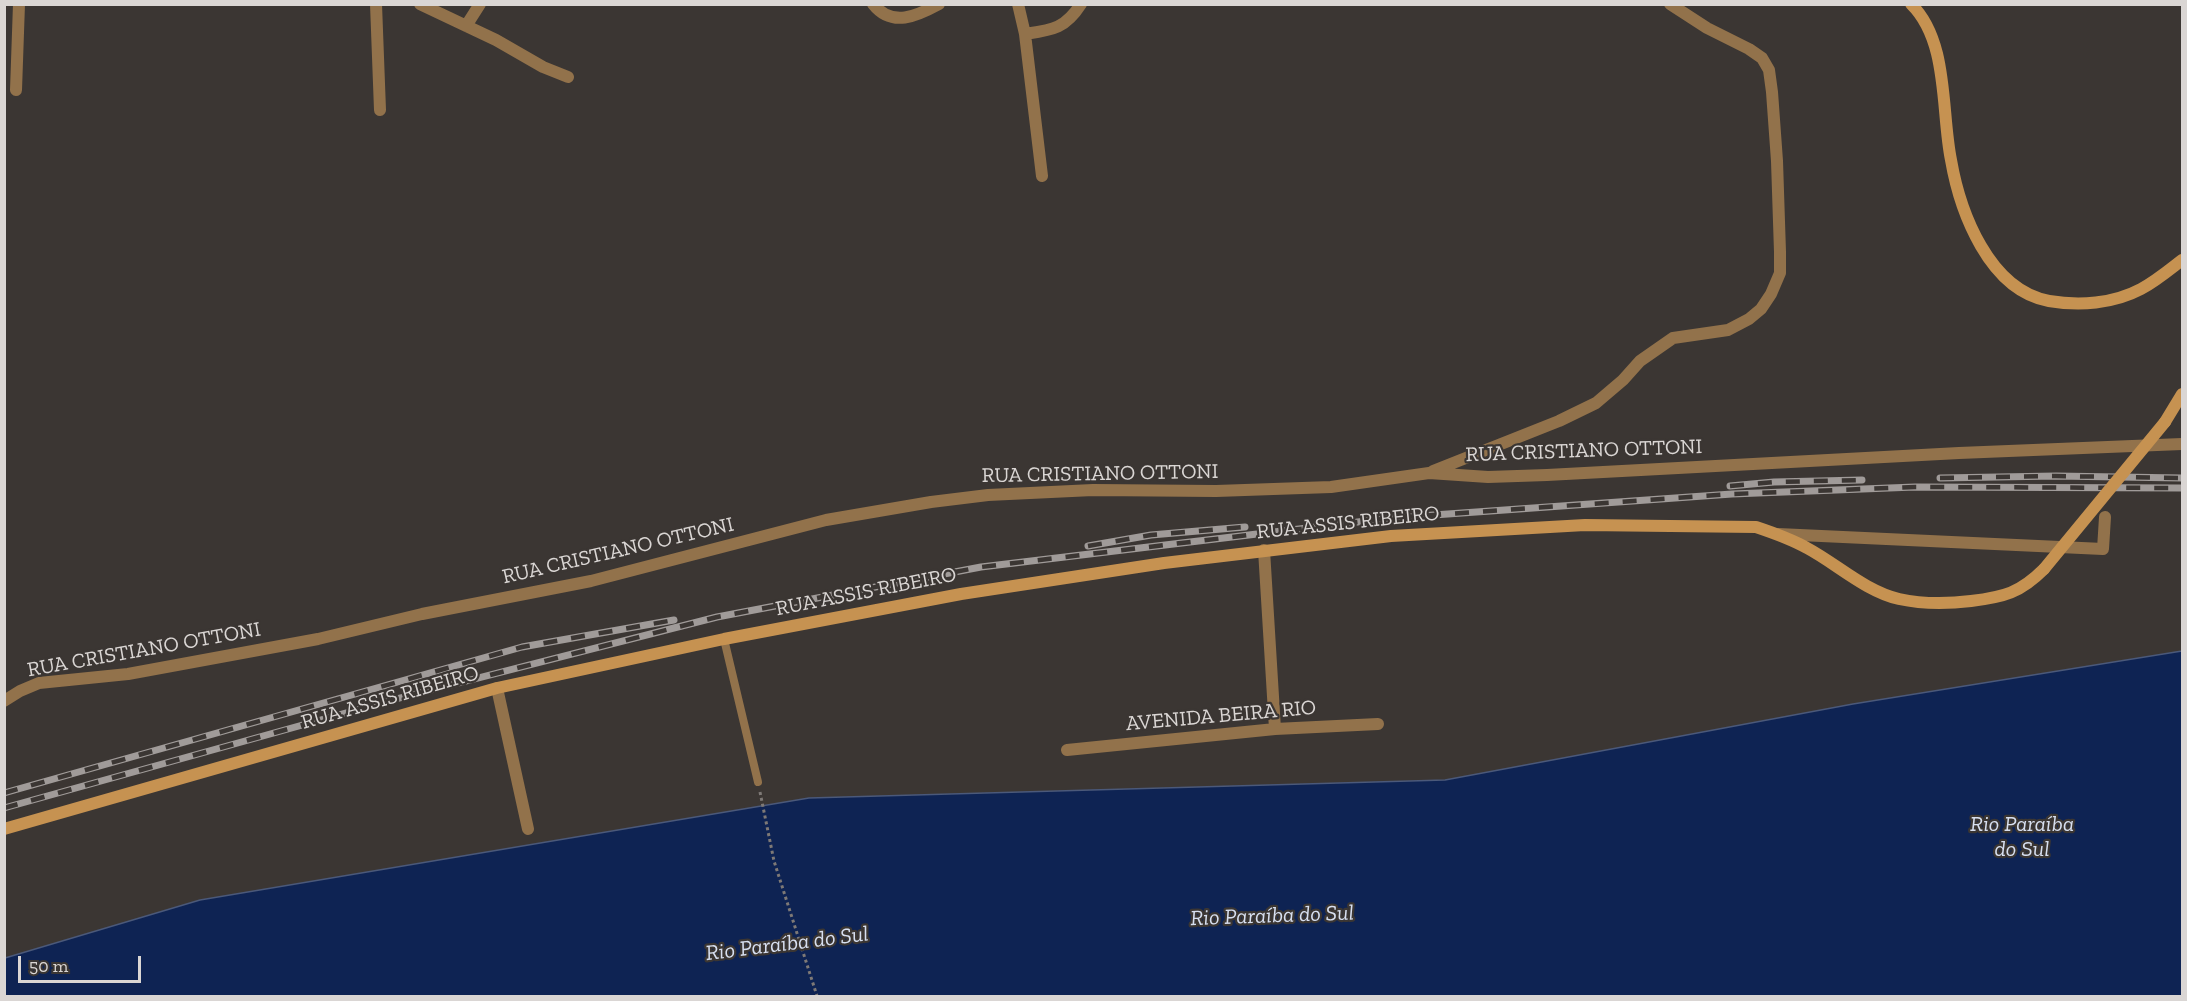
<!DOCTYPE html>
<html>
<head>
<meta charset="utf-8">
<style>
  body { margin:0 }
  #map { position:relative; width:2187px; height:1001px; overflow:hidden; background:#3b3633; font-family:"Zilla Slab",serif }
  canvas { display:block }
  .frame { position:absolute; inset:0; border:6px solid #dad6d4; pointer-events:none }
  .scale { position:absolute; left:18px; top:956px; width:123px; height:27px; box-sizing:border-box; border:3px solid #dad6d4; border-top:0; padding-left:8px; font-size:18px; line-height:21px; white-space:nowrap; color:#dad6d4; -webkit-text-stroke:4px #3b3633; paint-order:stroke }
</style>
</head>
<body>
<div id="map">
<canvas width="2187" height="1001"></canvas>
<div class="frame"></div>
<div class="scale">50 m</div>
</div>
<script>
const ctx = document.querySelector('canvas').getContext('2d');
ctx.lineJoin = 'round';
function paint(path, color) { ctx.fillStyle = color; ctx.fill(path, 'evenodd'); }
function trace(path, color, width, dash) { ctx.strokeStyle = color; ctx.lineWidth = width; ctx.lineCap = dash ? 'butt' : 'round'; ctx.setLineDash(dash || []); ctx.stroke(path); }
function drawText(font, color, halo, rows, align = 'center') {
  ctx.font = font + ' "Zilla Slab",serif'; ctx.lineWidth = 4.5; ctx.setLineDash([]); ctx.textBaseline = 'middle'; ctx.strokeStyle = halo; ctx.fillStyle = color; for (const [text, x, y, turn = 0] of rows) {
    ctx.save(); ctx.translate(x, y); ctx.rotate((+turn || 0) * Math.PI / 180); ctx.textAlign = isNaN(turn) ? turn : align; if (halo) ctx.strokeText(text, 0, 0); ctx.fillText(text, 0, 0); ctx.restore();
  }
}
const water = new Path2D(`
  M2182 651V996H5V958L200 900 809 798 1445 780 1853 704Z`);
paint(water, '#0e2353');
trace(water, '#4b597a', 1.5);
trace(new Path2D(`
  M760 792 774 861 817 996`), '#7e7976', 3, [3, 3]);
trace(new Path2D(`
  M724 639 758 782`), '#92724b', 8);
trace(new Path2D(`
  M376 4 380 110
  M420 4 496 40 543 67 568 77
  M873 4C892 28 917 16 939 4
  M1018 4 1025 34 1042 176
  M466 26 480 4
  M1025 34C1052 30 1065 29 1081 4
  M16 90 19 4
  M1433 471 1559 421 1596 403 1623 380 1640 361 1673 338 1728 330 1749 319 1761 309 1771 294 1780 273V252L1777 161 1772 92 1769 70 1762 58 1749 49 1707 28 1670 4
  M1778 534 2103 549 2105 517
  M1264 550 1275 729
  M497 688 528 829
  M4 701 20 691 39 683 128 674 318 639 422 614 591 581 826 520 931 502 988 495 1093 490 1216 491 1331 487 1429 473 1488 477 1547 475 1959 453 2182 444
  M1067 750 1275 729 1378 724`), '#92724b', 12);
trace(new Path2D(`
  M1911 4C1949 41 1941 111 1951 160 1960 212 1989 290 2049 301 2079 306 2113 304 2141 289 2156 281 2169 270 2182 260
  M2165 422 2182 394
  M4 829 497 688 724 639 961 594 1164 563 1391 536 1585 525 1756 527C1774 533 1791 539 1807 548 1837 564 1865 591 1899 599 1922 604 1947 604 1971 601 2004 597 2020 593 2044 569`), '#c69251', 12);
const rail = new Path2D(`
  M1940 478 2056 476 2182 478
  M1730 486 1774 482 1862 480
  M1088 546 1151 535 1245 527
  M4 793 522 647 674 620
  M4 808 396 699 717 617 981 567 1391 518 1732 494 1915 487 2182 488`);
trace(rail, '#a09b99', 7);
trace(rail, '#3b3633', 4.5, [14]);
trace(new Path2D(`
  M2044 569 2165 422`), '#c69251', 12);
drawText('21px', '#dad6d4', '#3b3633', [
  ["RUA CRISTIANO OTTONI",1584,451,-2],
  ["RUA CRISTIANO OTTONI",1100,474,-1],
  ["RUA ASSIS RIBEIRO",1348,523,-6],
  ["RUA CRISTIANO OTTONI",618,551,-13],
  ["RUA ASSIS RIBEIRO",866,592,-11],
  ["RUA CRISTIANO OTTONI",144,650,-10],
  ["RUA ASSIS RIBEIRO",390,698,-16],
  ["AVENIDA BEIRA RIO",1221,716,-5]
]);
drawText('italic 22px', '#d7dff0', '#3b3633', [
  ["Rio Paraíba",2022,825],
  ["do Sul",2022,850],
  ["Rio Paraíba do Sul",1272,916,-2],
  ["Rio Paraíba do Sul",787,944,-7]
]);
</script>
</body>
</html>
